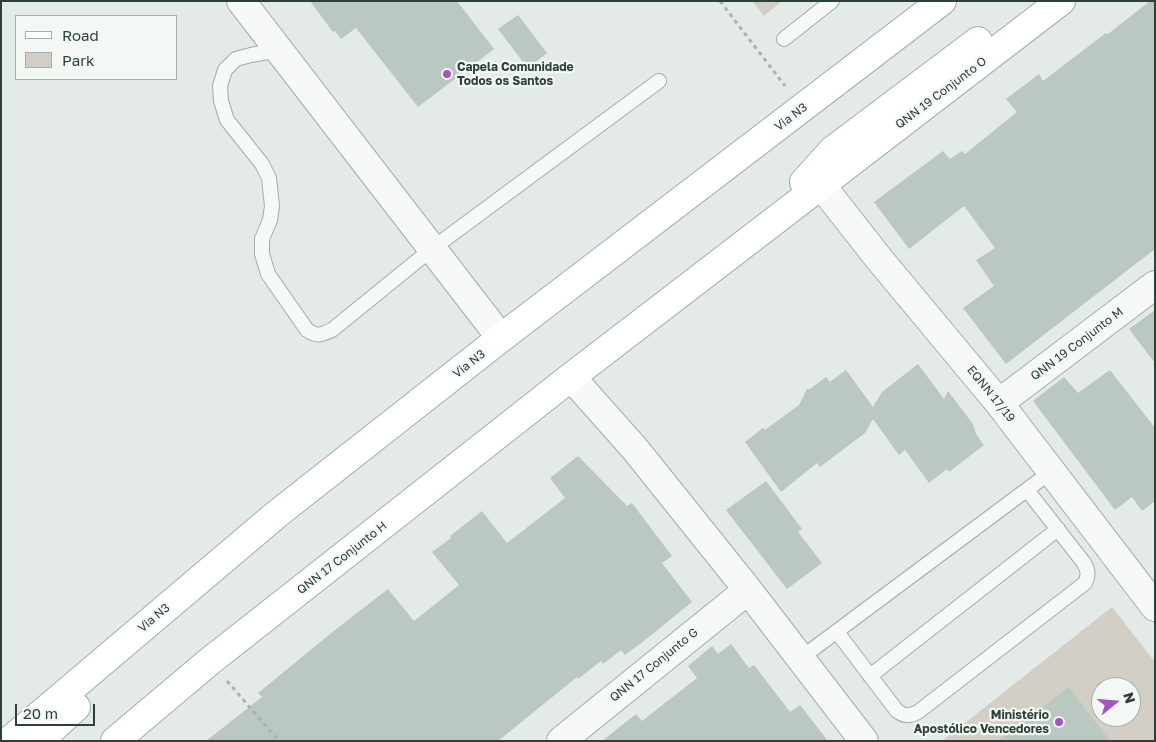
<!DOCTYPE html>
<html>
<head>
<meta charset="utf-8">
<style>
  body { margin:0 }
  #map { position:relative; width:1156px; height:742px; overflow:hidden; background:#e4eae7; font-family:"Golos Text",sans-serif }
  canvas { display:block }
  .frame { position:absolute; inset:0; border:2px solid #2d4137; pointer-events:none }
  .legend { position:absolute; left:15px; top:15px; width:162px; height:65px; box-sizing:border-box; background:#f3f8f5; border:1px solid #a4afa9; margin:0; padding:6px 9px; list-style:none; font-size:15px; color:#2d4137 }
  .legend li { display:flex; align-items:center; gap:10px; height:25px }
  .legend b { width:25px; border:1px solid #a4afa9 }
  .north { position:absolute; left:1091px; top:677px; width:50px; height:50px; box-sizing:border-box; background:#f3f8f5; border:1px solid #a4afa9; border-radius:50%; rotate:73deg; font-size:14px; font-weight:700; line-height:20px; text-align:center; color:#2d4137 }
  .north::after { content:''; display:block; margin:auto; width:18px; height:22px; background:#a356c3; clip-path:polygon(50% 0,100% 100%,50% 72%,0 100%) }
  .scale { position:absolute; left:15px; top:704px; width:80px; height:22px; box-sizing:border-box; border:2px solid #2d4137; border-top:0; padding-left:6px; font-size:15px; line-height:18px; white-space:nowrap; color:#2d4137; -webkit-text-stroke:4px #f3f8f5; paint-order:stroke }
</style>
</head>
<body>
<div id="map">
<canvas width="1156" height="742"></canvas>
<div class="frame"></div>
<ul class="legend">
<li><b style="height:6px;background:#fff"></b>Road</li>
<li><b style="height:14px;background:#d3cec6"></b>Park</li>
</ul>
<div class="north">N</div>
<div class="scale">20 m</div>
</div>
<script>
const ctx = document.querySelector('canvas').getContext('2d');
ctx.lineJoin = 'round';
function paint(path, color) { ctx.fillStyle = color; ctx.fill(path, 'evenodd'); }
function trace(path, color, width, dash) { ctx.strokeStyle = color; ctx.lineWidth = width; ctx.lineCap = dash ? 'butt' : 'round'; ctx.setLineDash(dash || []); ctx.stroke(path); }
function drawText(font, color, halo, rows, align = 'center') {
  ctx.font = font + ' "Golos Text",sans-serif'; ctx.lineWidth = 4.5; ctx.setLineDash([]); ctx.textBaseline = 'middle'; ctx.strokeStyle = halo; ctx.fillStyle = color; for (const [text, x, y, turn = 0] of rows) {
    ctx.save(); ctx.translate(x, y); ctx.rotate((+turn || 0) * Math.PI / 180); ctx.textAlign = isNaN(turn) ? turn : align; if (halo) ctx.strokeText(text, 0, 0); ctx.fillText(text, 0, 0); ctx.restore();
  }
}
paint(new Path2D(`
  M752 1H782L764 16Z
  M1112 607 1155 662V741H942ZM1101 687H1131V717H1101Z`), '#d3cec6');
paint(new Path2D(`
  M310 1H457L494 49 418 107 356 28 341 39 335 31 333 32Z
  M1150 1H1155V249L1006 364 963 308 994 286 976 260 995 248 964 206 909 249 874 202 943 151 950 159 962 151 965 154 1017 112 1006 99 1039 74 1043 81 1106 33 1108 34Z
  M518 15 547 53 529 67 524 60 523 62 498 29Z
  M1155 310V363L1129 329Z
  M918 364 944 399 948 391 973 424 976 434 984 445 949 472 947 469 929 483 905 450 899 455 873 419 865 433 820 467 817 463 781 492 745 442 763 428 765 430 799 405 807 389H810L826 377 830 382 846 370 873 407 882 392Z
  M1110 370 1155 428V501L1142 511 1132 497 1115 510 1033 401 1064 377 1078 393Z
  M578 456 627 506 632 503 672 556 662 563 692 602 640 644 625 655 621 650 603 664 601 661 578 679 577 677 498 741H206L262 697 258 693 335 630 388 589 414 621 459 585 432 552 451 538 450 536 482 511 507 543 565 498 550 478Z
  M766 481 802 529 798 532 822 563 787 589 726 510Z
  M731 644 749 668 754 665 790 712 800 705 828 741H602L636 714 642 721 697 678 688 666 712 646 718 654Z
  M1069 687 1110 741H997Z`), '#bbc7c1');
const service = new Path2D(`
  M784 39 832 1
  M279 50 251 55 236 59 225 70 220 86 221 101 227 120 262 164 269 178 272 206 270 220 262 239V254L268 274 307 330C317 337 321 335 332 330L433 248 659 81
  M837 632 897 711C906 717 909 716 918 712L1085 583C1089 575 1088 570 1084 563L1027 490
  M801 658 1052 471
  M870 676 1058 529`);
const minor = new Path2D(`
  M821 185 880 260 999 403 1155 607
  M571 377 635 449 748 590 864 741
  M999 403 1155 285
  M561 741 748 590`);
const tertiary = new Path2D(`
  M241 1 501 338`);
const secondary = new Path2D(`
  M804 182 833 150 978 41
  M9 741 277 514 501 338 942 1
  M39 741 76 707
  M115 741 210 661 571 377 1061 1`);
trace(service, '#a2ada8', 16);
trace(minor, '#a2ada8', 30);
trace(tertiary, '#a2ada8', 30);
trace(secondary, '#a2ada8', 30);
trace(new Path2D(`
  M720 1 785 86
  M227 681 279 741`), '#aab3af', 3, [4, 4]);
trace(service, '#f6f9f8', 14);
trace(minor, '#f6f9f8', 28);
trace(tertiary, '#f6f9f8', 28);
trace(secondary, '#fff', 28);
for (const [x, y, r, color] of [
  [447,74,5,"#a356c3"],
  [1059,722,5,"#a356c3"]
]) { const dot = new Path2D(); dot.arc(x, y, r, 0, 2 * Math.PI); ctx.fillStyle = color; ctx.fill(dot); trace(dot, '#f3f8f5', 2); }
drawText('bold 12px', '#2d4137', '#f3f8f5', [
  ["Capela Comunidade",457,67],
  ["Todos os Santos",457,81],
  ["Ministério",1049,715,"right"],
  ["Apostólico Vencedores",1049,729,"right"]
], 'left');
drawText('12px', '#2d4137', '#f3f8f5', [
  ["QNN 19 Conjunto O",941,93,-37],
  ["Via N3",791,117,-37],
  ["QNN 19 Conjunto M",1077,344,-37],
  ["Via N3",469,364,-38],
  ["EQNN 17/19",991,394,51],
  ["QNN 17 Conjunto H",342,558,-38],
  ["Via N3",154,618,-40],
  ["QNN 17 Conjunto G",654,665,-39]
]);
</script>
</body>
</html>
